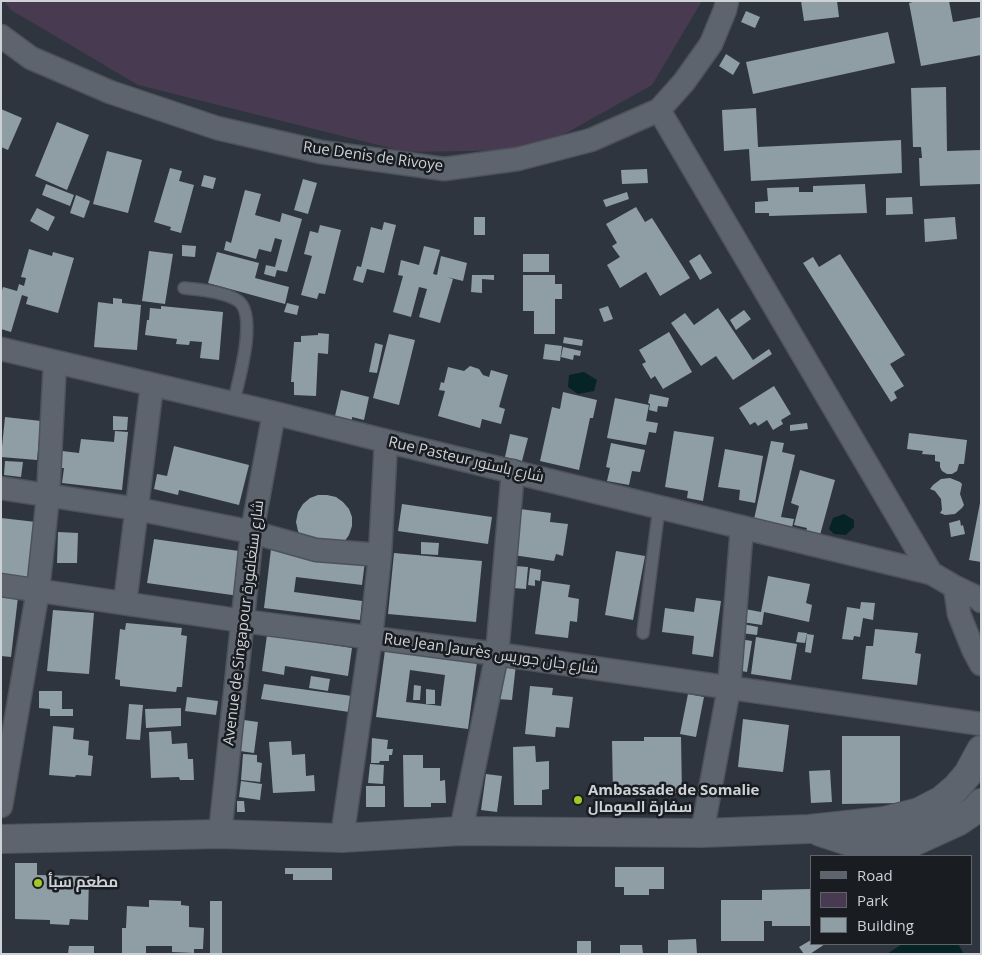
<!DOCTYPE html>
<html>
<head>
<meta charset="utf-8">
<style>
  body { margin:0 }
  #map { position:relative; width:982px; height:955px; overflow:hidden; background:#2f353e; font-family:"Open Sans",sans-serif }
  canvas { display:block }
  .frame { position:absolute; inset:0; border:2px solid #cdd2d7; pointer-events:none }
  .legend { position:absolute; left:810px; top:855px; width:162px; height:90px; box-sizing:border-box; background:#191c21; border:1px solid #61656a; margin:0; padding:6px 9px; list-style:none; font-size:15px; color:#cdd2d7 }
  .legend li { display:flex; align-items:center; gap:10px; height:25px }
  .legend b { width:25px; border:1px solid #61656a }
</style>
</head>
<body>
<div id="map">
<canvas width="982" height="955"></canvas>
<div class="frame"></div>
<ul class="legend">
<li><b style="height:6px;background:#5d646e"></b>Road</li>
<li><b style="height:14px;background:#473a51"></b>Park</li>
<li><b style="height:14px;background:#8f9da4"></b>Building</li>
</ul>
</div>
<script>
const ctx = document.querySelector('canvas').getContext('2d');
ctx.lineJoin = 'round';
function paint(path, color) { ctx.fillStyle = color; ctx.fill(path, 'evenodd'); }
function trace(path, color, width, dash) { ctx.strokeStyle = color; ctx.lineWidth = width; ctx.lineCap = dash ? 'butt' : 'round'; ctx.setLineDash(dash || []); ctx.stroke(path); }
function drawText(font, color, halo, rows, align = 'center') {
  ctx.font = font + ' "Open Sans",Cairo,sans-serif'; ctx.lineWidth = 5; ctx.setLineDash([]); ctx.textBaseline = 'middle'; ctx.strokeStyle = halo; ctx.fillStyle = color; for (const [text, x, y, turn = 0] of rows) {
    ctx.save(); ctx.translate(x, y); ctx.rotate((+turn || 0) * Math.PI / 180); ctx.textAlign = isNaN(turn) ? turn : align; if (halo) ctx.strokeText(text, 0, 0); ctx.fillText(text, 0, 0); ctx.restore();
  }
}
paint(new Path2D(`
  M4 1H702L652 85 536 150 406 152 138 85 11 10Z`), '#473a51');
paint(new Path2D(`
  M584 372 597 380 594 391 578 394 568 387 569 375Z
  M844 514 854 520V527L846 535 834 534 829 529 833 518Z
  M902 944H958L964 954H887Z`), '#062325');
paint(new Path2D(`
  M801 1H837L839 17 804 21Z
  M916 1H949L953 22 981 17V55L921 66 909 3Z
  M746 11 760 17 755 28 741 22Z
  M888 32 895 63 753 94 746 62Z
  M726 54 740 63 733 75 719 66Z
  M946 87 947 151 981 150V184L920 186 919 158H922L921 147H913L911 88Z
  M756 108 758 147 901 140 902 173 751 181 749 149 724 151 722 110Z
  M1 109 22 118 8 150 1 147Z
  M57 122 89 135 67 190 35 176Z
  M107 151 142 160 128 213 93 204Z
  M170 168 182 171 179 181 194 185 181 233 170 230 171 227 154 222Z
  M647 169 648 183 622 184 621 170Z
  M204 175 216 178 213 189 201 186Z
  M303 179 317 183 308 214 294 210Z
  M46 184 74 195 70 206 42 195Z
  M865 184 867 213 769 216V213H755V202L768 201 767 188 799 187V192H813V186Z
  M245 190 261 194 255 215 280 222 282 213 302 219 287 272 277 270 275 277 264 274 266 265 275 267 282 240 275 238 271 252 259 249 256 259 224 250 226 241 231 243Z
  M627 192 629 199 606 207 603 200Z
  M76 195 90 201 84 218 70 213Z
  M912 197 913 214 886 215V198Z
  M636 207 645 222 652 218 690 278 660 296 646 272 620 288 607 265 620 257 612 246 617 243 606 224Z
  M37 208 55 217 48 231 30 221Z
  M474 217H485V235H474Z
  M955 217 957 239 925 242 924 219Z
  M384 222 396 225 384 273 367 269 363 283 353 280 357 266 361 267 371 227 382 230Z
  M320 225 341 230 325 294 319 293 317 299 301 295 312 256 304 254 310 231 318 233Z
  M182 245 196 246 195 257 182 256Z
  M424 246 440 250 433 274 437 275 441 256 467 263 463 281 447 277 453 279 440 323 419 317 427 289 419 287 411 317 393 312 403 276 398 275 401 260 419 265Z
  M29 249 52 256 53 252 74 258 58 313 26 304 28 297 22 295 11 332 1 329V294L3 287 17 291 19 284 24 286 26 278 21 277Z
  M149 251 173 254 165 304 142 301Z
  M217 252 259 263 255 278 289 287 285 304 208 283Z
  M523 254H549V272H523Z
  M700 254 712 273 700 280 689 261Z
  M840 254 905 355 890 364 904 386 894 392 897 398 891 402 803 263 813 257 819 267Z
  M472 275H494V280L482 279V293L471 292Z
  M523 275H555V284H562V299H555V334H534V311H523Z
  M113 298 122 299V303L141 305 137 350 94 347 98 302 113 304Z
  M287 303 299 306 297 315 284 312Z
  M161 306 223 312 219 360 200 358 202 342 190 341 189 345 176 344 177 339 145 335 147 320H149L150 308 161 309Z
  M608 306 613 319 604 322 599 309Z
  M718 308 753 360 769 349 772 354 733 380 716 356 701 366 671 323 685 313 694 325Z
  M744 310 751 319 736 330 730 320Z
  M669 332 692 372 663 389 655 376 651 379 642 364 646 362 639 350Z
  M318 333 329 334 328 354 318 353 316 396 294 395V382H291L294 342H301V336L318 335Z
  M389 334 415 340 399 405 373 398Z
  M564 337 583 340 582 346 563 343Z
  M375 343 383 345 377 373 369 372Z
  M545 344 562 346 560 361 543 359Z
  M563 347 581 351 580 356 574 355 573 360 561 357Z
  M470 366 479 369 483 375 489 377 491 370 508 375 499 407 505 409 501 424 482 419 480 428 438 416 445 391 439 390 441 382 444 383 448 367 464 371Z
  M774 386 791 414 781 420 783 424 773 430 767 420 758 426 755 422 750 425 739 408Z
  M341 390 369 397 364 420 352 417V420L335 416Z
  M563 392 597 400 593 418H590L579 470 540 461 552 407 560 409Z
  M650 394 669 398 667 407 658 406 657 412 649 410 650 404 648 403Z
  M615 398 649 405 646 421 658 423 656 433 649 432 646 445 607 438Z
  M113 416 128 417 127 430H113Z
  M5 417 41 421 37 460 1 457Z
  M807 423 808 429 790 431V425Z
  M115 431 128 432 122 490 62 483 64 468H60L62 451 79 453 81 439 114 442Z
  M674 431 714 437 703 501 687 498 688 491 665 487Z
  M909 433 967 440 964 464H959L957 471 952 474H947L942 471 940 467V462L935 461V455L922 454 923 451 907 449Z
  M510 434 528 438 522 461 505 457Z
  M771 441 784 443 782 452 795 455 781 517 794 519 791 532 753 524Z
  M611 443 645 450 640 472 632 471 629 485 607 481 610 468 606 467Z
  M174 446 249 465 239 505 179 490 178 495 154 489 157 474 167 476Z
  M725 449 763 456 755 503 739 500 740 490 718 487Z
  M5 461 23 462 21 477 4 475Z
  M800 470 835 480 820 535 806 531 807 528 794 525 799 506 791 503Z
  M950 478 960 482 962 484 960 494 964 505 962 508 955 514 945 515 940 513 942 510 941 499 935 491 930 489 933 485 941 479Z
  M318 495H327L336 497 343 502 349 509 352 517V526L349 535 344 542 303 539 298 531 296 522 298 512 303 504 310 498Z
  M980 503H981V562L969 560Z
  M402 504 492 517 488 544 398 531Z
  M520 509 551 513 550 522 568 524 563 556 556 554 554 561 513 555Z
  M1 518 36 522 34 578 1 579Z
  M960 520 961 526 963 525 965 534 951 537 949 523Z
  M58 532 78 533 77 563H57Z
  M154 539 246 552 239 596 147 583Z
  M421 542 439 543 438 555 421 554Z
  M271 549 365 561 362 585 296 577 294 592 362 601 360 620 264 608Z
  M616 551 645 556 633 620 605 615Z
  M394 553 482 561 476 622 388 614Z
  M515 566 528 567 526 589 513 588Z
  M530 568 541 570 540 581 535 580V586L528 585Z
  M768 576 810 584 806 603 812 605 809 622 764 612 762 625 742 622 745 609 761 612Z
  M542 581 570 585 568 597 579 599 577 622 570 621 568 638 535 634Z
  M1 595 18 597 11 657 1 656Z
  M696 598 721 601 713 657 692 654 694 636 662 632 665 608 694 612Z
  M861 602 875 603 873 620 863 618 860 637 854 636 853 640 842 639 847 607 860 609Z
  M53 610 94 613 89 674 47 671Z
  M126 623 182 628 181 635 187 636 182 687H177L176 692 120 686V680L115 679 120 629 125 630Z
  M743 624 758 627 757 635 741 633Z
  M875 629 918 633 915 653 921 654 917 685 862 679 866 646H873Z
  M798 632 807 633 805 643 796 642Z
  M807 634 814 635 811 653 805 652Z
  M267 635 352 648 348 676 285 666 284 675 262 671Z
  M756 637 797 644 791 680 751 674Z
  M740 639 752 641 747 672 736 670Z
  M385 650 477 662 468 729 376 717ZM410 670 445 675 441 706 406 702Z
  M500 663 516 664 512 700 497 699Z
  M311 676 330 679 328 691 309 688Z
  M264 684 352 696 349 712 261 699Z
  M414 685 421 686 420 700H413Z
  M530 686 553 688 552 695 573 697 569 728 556 727 555 737 525 734Z
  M426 689 435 690V704H426Z
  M39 691H62V709H73V716H50V709L39 708Z
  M688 694 704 697 696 737 680 734Z
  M187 697 218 701 216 715 185 711Z
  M129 704 143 705 140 740 126 739Z
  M181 708V726L146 728 145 709Z
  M743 719 789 725 783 772 738 767Z
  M244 720 258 722 254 753 240 751Z
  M53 726 74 728 73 739 89 741 88 755 93 756 91 776 76 775 75 777 49 775Z
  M171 731 172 744 187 743 188 759H193L194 780H180L179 777 151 778 149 732Z
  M842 736H900V803L842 804Z
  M644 737H681L682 793 613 794 612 741H644Z
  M372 738 388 740 387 749H393L392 755H389V761H380L379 763H371Z
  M291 741 292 755 305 754 306 776 314 775 315 791 273 793 269 742Z
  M535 746 536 762 549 761V789L542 790V805H514L513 747Z
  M243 754 257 755V762L262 763 260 782 241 780Z
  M403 755H423V768H440V781L445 780 446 803H431V807H404Z
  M370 764 384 765 383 784 368 783Z
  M830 770 832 802 811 803 809 771Z
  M486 774 502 776 497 812 481 810Z
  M241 781 262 784 260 800 239 797Z
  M366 786H385V807H366Z
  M237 801H244L245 812H237Z
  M15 863H37V875L89 876 88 920 70 919 69 925 50 924V920L15 919Z
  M615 867H664V889H649V895H624V887H615Z
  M285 868H332V880H293V874H285Z
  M811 889V926H772V921H764V941H721V900H762V890Z
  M149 900 181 901V905L189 906V927L204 928 203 949H194V953L172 952V946H146V954H122V928H126L127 906 149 907Z
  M210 901H222V954H210Z
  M696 939 697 954H668V940Z
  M811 940V944H825L810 954H804L799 947Z
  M577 941H591V954H577Z
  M620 945H642L643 954H620Z
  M69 946H94V954H68Z`), '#8f9da4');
const lane = new Path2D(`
  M184 288C201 290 221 291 237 300 259 313 238 383 233 404
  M643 633 659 507`);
const street = new Path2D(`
  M1 36 31 58 110 92 217 128 321 152 444 169 518 159 591 140 659 110 684 82 711 44 725 10 727 1
  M659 110 931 573 955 587 978 598 981 601
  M1 349 274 413 386 441 931 573
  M1 488 137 509 252 532 316 550 380 555
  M1 585 243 621 497 654 981 724
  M955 587 959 614 973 649 981 664
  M125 603 152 385
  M1 806 38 590 48 496 55 362
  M461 831 497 654 513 471
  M702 833 729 688 742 527
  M220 834 252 532 274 413
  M342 838 371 637 380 555 386 441`);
const secondary = new Path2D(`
  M820 832 854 843 878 846 911 843 959 821 975 810 981 803
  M1 839 220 834 342 838 461 831 702 833 809 829 884 821 919 812 942 800 956 788 968 774 981 750`);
trace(lane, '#4e535a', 14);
trace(street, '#4e535a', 25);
trace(secondary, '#4e535a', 30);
trace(lane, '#5d646e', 11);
trace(street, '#5d646e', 22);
trace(secondary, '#5d646e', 28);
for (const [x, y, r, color] of [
  [578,800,5,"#a3c926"],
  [38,883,5,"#a3c926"]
]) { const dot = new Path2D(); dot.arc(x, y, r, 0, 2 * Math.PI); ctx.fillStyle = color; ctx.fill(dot); trace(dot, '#191c21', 2); }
drawText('15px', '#cdd2d7', '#191c21', [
  ["Rue Denis de Rivoye",373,157,8],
  ["Rue Pasteur شارع باستور",466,460,13],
  ["Avenue de Singapour شارع سنغافورة",244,623,-83],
  ["Rue Jean Jaurès شارع جان جوريس",491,654,8]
]);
drawText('bold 15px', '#cdd2d7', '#191c21', [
  ["Ambassade de Somalie",588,791],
  ["سفارة الصومال",588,808],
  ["مطعم سبأ",48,883]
], 'left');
</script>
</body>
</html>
